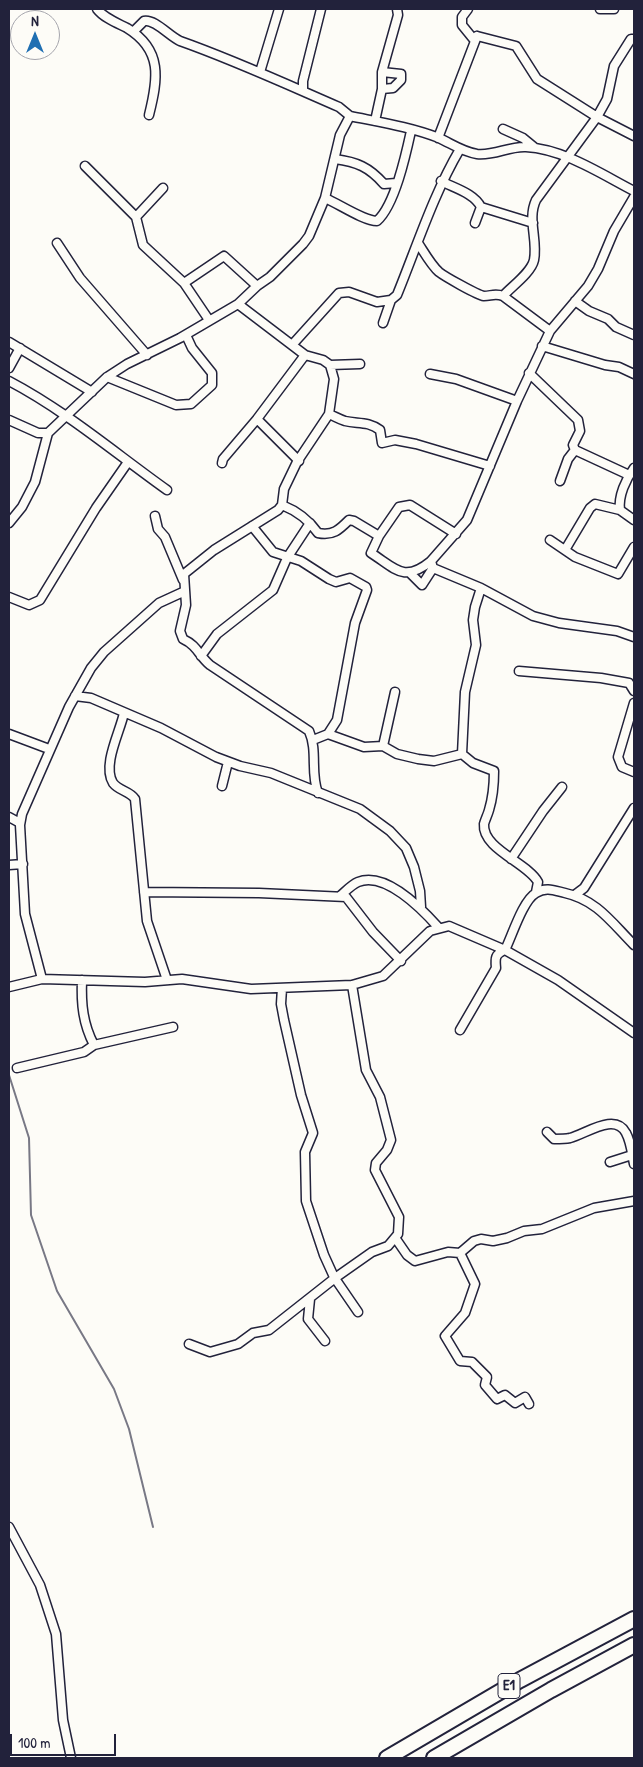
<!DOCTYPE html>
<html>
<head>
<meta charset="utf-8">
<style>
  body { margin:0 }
  #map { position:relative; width:643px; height:1767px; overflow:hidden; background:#fdfcf7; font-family:"Patrick Hand",sans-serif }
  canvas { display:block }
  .frame { position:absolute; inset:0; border:10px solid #22223b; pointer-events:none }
  .north { position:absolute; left:10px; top:10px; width:50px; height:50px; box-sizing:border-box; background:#fdfcf7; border:1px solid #a5a5ac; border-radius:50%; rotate:0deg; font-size:14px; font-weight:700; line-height:20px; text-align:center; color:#22223b }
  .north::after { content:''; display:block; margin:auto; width:18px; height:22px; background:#1f6fb2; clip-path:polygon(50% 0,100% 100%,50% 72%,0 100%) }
  .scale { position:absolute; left:10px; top:1734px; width:106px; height:22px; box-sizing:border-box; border:2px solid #22223b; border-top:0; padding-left:6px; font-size:15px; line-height:18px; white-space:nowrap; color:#22223b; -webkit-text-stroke:4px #fdfcf7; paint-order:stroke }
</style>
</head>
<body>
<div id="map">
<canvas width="643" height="1767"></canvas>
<div class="frame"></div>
<div class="north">N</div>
<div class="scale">100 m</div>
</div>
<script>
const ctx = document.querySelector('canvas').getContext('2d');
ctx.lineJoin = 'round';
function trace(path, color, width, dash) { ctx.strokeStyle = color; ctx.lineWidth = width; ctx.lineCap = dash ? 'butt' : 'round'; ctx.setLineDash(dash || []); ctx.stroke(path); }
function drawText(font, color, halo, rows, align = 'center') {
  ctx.font = font + ' "Patrick Hand",sans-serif'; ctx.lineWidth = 4; ctx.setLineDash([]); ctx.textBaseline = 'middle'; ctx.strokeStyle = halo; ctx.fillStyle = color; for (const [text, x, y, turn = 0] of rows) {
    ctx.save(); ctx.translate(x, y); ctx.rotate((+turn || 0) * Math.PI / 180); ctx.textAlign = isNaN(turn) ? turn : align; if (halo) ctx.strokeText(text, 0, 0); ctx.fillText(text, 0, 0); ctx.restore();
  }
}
trace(new Path2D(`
  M9 1075 29 1138 31 1215 57 1291 114 1389 129 1429 153 1527`), '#787885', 2);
const street = new Path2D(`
  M97 9C104 18 117 23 127 28 163 50 158 79 149 115
  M468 9 462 17V25L475 41 476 38
  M600 9H614
  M133 32 144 21C155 19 169 36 180 41 234 60 286 84 339 107L350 116C379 122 411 127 439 138 452 144 463 152 477 154 494 156 509 146 526 147 564 149 601 174 634 191
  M477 36 516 46 537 79 597 117 634 136
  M260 72 279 9
  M382 89 393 88 401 80V74L382 72
  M303 91V81L321 9
  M375 121 382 89V72L398 15 397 9
  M503 129 523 138 534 147
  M438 138 477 36
  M335 159C357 162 369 167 384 184L396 183
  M85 166 136 217 143 245 184 283 209 320
  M441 181C454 188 474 193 481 207L475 223
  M325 198C339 204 364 221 377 221 395 205 406 154 411 131
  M481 207 533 223
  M136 217 163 188
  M57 243 80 278 147 355
  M418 243C424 252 431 265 439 272 444 276 477 295 484 296 491 296 495 293 503 296L550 331
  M184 283 224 256 257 286
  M503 296C512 286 531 273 534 260 538 240 527 219 536 200L597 117 607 99 614 66 631 39H634
  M575 301 589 311 608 319 616 327 634 335
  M238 304 305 355 323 360 330 365 334 379 329 414 297 462 284 489 282 505 278 510 214 550 184 574 186 605 180 631 183 639C198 646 198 655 210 665L309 731C318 751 310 773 318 793
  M383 323 391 300
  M9 342 92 392
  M292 345 339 293 349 292 377 302 391 300 397 295C417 246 433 195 460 149
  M542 346 605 365 619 367 634 374
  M330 365 360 364
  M9 368 20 348
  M529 373 578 420 580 431 573 445 575 450 568 459 560 481
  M430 374 456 379 517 401
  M107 377 176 405 191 404 212 385V373L192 348 186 335
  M9 381C66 411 115 453 167 490
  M329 414C334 416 339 419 345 421 358 424 368 421 380 430L382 443 395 440 416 444 490 466
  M257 419 299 461
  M9 420 38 433H48L107 377 127 364 180 338 238 304 257 286 270 277 303 244 309 236 325 198 340 135 350 116
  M575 450 629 475
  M222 463 223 459 257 419 305 355
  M282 505C297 511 309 520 318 533 333 536 339 530 349 520L354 521 379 536 371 553C396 569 404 583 431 561L433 568 481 588 533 616 559 623 617 631 634 637
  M620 510C618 496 626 479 634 468
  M155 516 158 529 165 537 183 580
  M9 523 22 507 35 482 48 433
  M252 526 273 552 301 561 329 579 336 582 350 578 366 587 367 590 355 623 337 720 328 734 313 740
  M379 536 399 507 410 505 456 534
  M550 540 575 557 618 574 634 547
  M565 550 590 508 595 504 620 510 634 520
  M431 561 467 520 517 401 550 331 588 286 598 269 614 231 634 197
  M410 573 422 585 433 568
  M9 597 29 605 40 600 96 508 128 462
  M201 656 217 634 273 590 287 558 310 523
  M519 671 601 678 629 683 634 691
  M75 696 91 698 161 728 216 757 240 766 271 773 360 809 390 831 406 848 414 867 420 891 421 907
  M634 703 618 757 622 767 634 772
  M124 713C120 732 102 765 113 783 119 791 130 791 135 799L147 921 167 980
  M9 734 49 749
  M328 734 364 747 383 746 397 754 418 759 434 761 462 754 473 763 494 771C494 785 493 797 489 810 488 814 485 820 484 824 482 849 528 863 538 882L536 892
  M383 746 395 692
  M462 754 465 692 476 645 473 620 475 607 481 588
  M222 786 228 762
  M9 817 20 823
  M511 859 543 811 562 787
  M9 865 23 864
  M144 892 259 893 346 897 373 932 401 961
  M576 894 584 888 634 808
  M340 896C345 892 351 885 358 882 385 871 422 909 438 927
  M42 979 25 914 20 825 22 814 69 707 91 668 104 652 159 603 183 592
  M82 980C81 1004 83 1024 94 1045
  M9 987 42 979 145 982 182 979 251 989 352 985 383 976 430 931 449 926 505 950 558 980 634 1033
  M282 988 281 1004 284 1020 301 1095 313 1133 305 1152 306 1201 324 1255 334 1277 358 1312
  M460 1030 496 968C495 958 495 954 505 950 512 936 523 900 536 893 546 886 556 891 565 893 597 900 612 923 634 945
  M17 1068 84 1052 94 1045 173 1027
  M547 1132 554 1139C559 1139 565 1139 570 1138 586 1134 615 1112 626 1133 631 1142 632 1154 634 1164
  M610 1162 632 1155
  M396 1239 407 1255 415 1261 448 1252 460 1253 474 1241 481 1239 493 1241 507 1238 524 1231 542 1229 594 1208 634 1201
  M460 1253 475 1284 465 1313 445 1336 460 1361 472 1362 487 1377 485 1385 497 1399 505 1395 515 1403 525 1397 529 1404
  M310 1299 308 1319 325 1341
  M189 1344 210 1352 238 1344 253 1333 269 1330 335 1278 372 1252 388 1246 398 1234 399 1217 375 1170 376 1163 387 1150 391 1140 380 1097 366 1070 352 985
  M9 1527 40 1585 56 1634 63 1720 71 1758`);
const highway = new Path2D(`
  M387 1758 520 1680 634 1619
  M434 1758 551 1690 634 1645`);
trace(street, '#22223b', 11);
trace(highway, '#22223b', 18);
trace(street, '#fdfcf7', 8);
trace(highway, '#fdfcf7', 14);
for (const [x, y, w] of [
  [509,1686,22]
]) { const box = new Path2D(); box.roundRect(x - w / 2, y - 12.5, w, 25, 4); ctx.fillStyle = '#fdfcf7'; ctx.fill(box); trace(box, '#22223b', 1); }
drawText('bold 15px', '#22223b', null, [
  ["E1",509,1686]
]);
</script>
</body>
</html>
